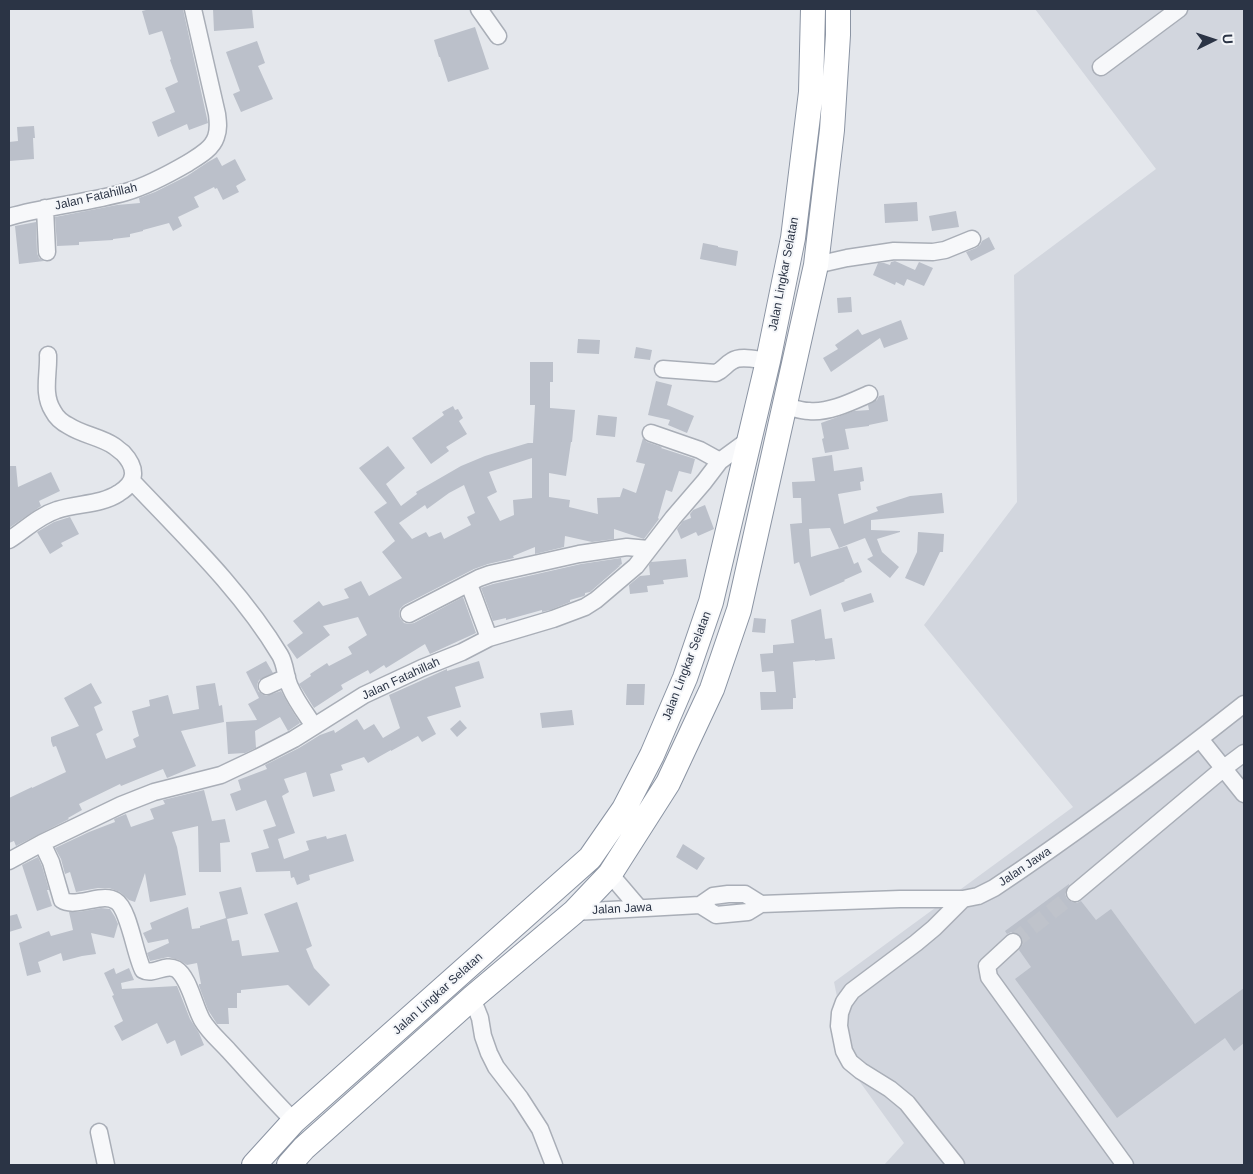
<!DOCTYPE html>
<html>
<head>
<meta charset="utf-8">
<style>
  body { margin:0 }
  #map { position:relative; width:1253px; height:1174px; overflow:hidden; background:#e4e7ec; font-family:Helvetica,sans-serif }
  canvas { display:block }
  .frame { position:absolute; inset:0; border:10px solid #2b3445; pointer-events:none }
  .north { position:absolute; left:1188px; top:15px; width:50px; height:50px; -webkit-text-stroke:4px #f4f6f9; paint-order:stroke; rotate:86deg; font-size:14px; font-weight:700; line-height:20px; text-align:center; color:#2b3445 }
  .north::after { content:''; display:block; margin:auto; width:18px; height:22px; background:#2b3445; clip-path:polygon(50% 0,100% 100%,50% 72%,0 100%) }
</style>
</head>
<body>
<div id="map">
<canvas width="1253" height="1174"></canvas>
<div class="frame"></div>
<div class="north">U</div>
</div>
<script>
const ctx = document.querySelector('canvas').getContext('2d');
ctx.lineJoin = 'round';
function paint(path, color) { ctx.fillStyle = color; ctx.fill(path, 'evenodd'); }
function trace(path, color, width, dash) { ctx.strokeStyle = color; ctx.lineWidth = width; ctx.lineCap = dash ? 'butt' : 'round'; ctx.setLineDash(dash || []); ctx.stroke(path); }
function drawText(font, color, halo, rows, align = 'center') {
  ctx.font = font + ' Helvetica,sans-serif'; ctx.lineWidth = 4; ctx.setLineDash([]); ctx.textBaseline = 'middle'; ctx.strokeStyle = halo; ctx.fillStyle = color; for (const [text, x, y, turn = 0] of rows) {
    ctx.save(); ctx.translate(x, y); ctx.rotate((+turn || 0) * Math.PI / 180); ctx.textAlign = isNaN(turn) ? turn : align; if (halo) ctx.strokeText(text, 0, 0); ctx.fillText(text, 0, 0); ctx.restore();
  }
}
paint(new Path2D(`
  M1035 9H1244V1165H884L904 1143 852 1071 834 982 1073 807 924 625 1017 502 1014 275 1156 169Z`), '#d2d6de');
paint(new Path2D(`
  M150 9H183L208 123 189 130 187 124 158 137 152 122 175 112 165 88 178 82 170 60 171 59 162 31 149 35 142 11Z
  M213 9H252L254 28 214 31Z
  M475 27 489 69 448 82 440 57H439L434 40Z
  M257 41 265 63 258 66 273 99 241 112 233 94 240 91 226 52Z
  M34 126 35 138H33L34 159 9 161V142L18 141 17 127Z
  M217 157 222 166 235 159 246 180 236 186 239 192 223 200 217 188 215 189 214 187 194 197 199 207 178 217 182 226 173 231 169 223 143 230V231L130 234V237L113 239V240L79 242V245L57 246 55 217 117 205 140 203 139 198 155 192 187 176 208 162Z
  M917 202 918 221 885 223 884 204Z
  M956 211 959 227 932 231 929 216Z
  M36 222 37 253 39 258 44 261 19 264 15 226Z
  M989 237 995 249 971 261 966 252 976 248 980 245 982 241Z
  M703 243 718 246V247L738 251 736 266 700 259Z
  M895 261 915 270 919 262 933 268 924 286 907 279 904 286 896 282 895 285 873 275 878 263H884L890 265 891 262Z
  M851 297 852 312 838 313 837 298Z
  M901 320 908 339 884 348 880 338 831 372 823 358 838 349 835 345 858 329 862 335Z
  M578 339 600 340 599 354 577 353Z
  M636 347 652 350 650 360 634 358Z
  M530 362H553V382H550V408L575 410 572 442H571L566 476 549 473V497L570 500 569 507 598 514 597 498 620 497 623 488 636 493 645 464 636 462 643 438 647 442 662 447 661 448 695 459 691 474 679 471 672 492 666 490 658 518 659 519 644 539 614 529V539L592 542 565 536 564 547 535 554V547L513 556 514 558 488 564 474 569 404 605 400 609 399 614 400 618 404 623 409 624 414 623 463 597 476 633 430 654 425 644 386 668 384 665 370 674 368 670 341 685 343 689 314 708 299 684 311 676 310 674 327 663 329 666 352 654 348 647 367 635 358 617 323 626 330 635 297 659 287 645 303 633 293 621 319 601 323 606 349 598 344 589 361 581 369 596 402 578 382 552 395 541 374 512 387 503 359 468 388 446 405 468 386 484 401 506 417 494 416 492 461 466 485 456 528 443H533L535 405H530ZM532 458V498L513 500 514 515 500 521 487 497 497 492 489 472ZM464 485 475 513 467 517 471 525 444 539 441 532 429 537 426 532 412 539 399 523 425 505 427 509 449 493Z
  M656 381 672 385 667 405 694 416 687 433 668 425 670 420 648 415Z
  M884 395 888 421 869 425V426L845 429 849 449 825 453 822 439 824 438 821 423 854 411 869 410 868 405 877 400 879 396Z
  M453 406 455 410 458 409 463 418 459 421 467 434 446 447 449 451 431 464 412 438 444 415 442 412Z
  M598 415 617 417 615 437 596 435Z
  M832 455 834 471 862 467 864 481 860 482 861 490 838 494 844 524 878 511 876 507 910 496 942 493 944 513 871 520V530L900 531V532L877 539 882 552 899 567 890 578 867 559 873 556 865 538 839 548 830 528 809 529 811 557 847 546 854 564 858 562 862 572 844 580 845 581 810 596 799 562 794 564 790 524 802 523 801 498H793L792 482 815 481 812 458Z
  M9 466H16L18 487 51 472 60 491 39 501 41 506 9 528Z
  M705 505 714 529 698 536 696 532 681 539 677 529 683 521 691 518 690 514 693 510Z
  M70 517 79 534 61 543 63 546 50 554 37 532 54 522Z
  M918 532 944 534 943 552H940L924 586 905 578 917 552Z
  M621 558 622 564 618 566 621 565 590 592 585 593V595L584 596 570 600V602L550 610 542 612V610L506 620V618L493 621 481 588 493 584 581 564Z
  M686 559 688 577 663 580 664 584 647 586 648 592 630 594 629 585 640 576 650 575 649 565 651 562Z
  M871 593 874 602 844 612 841 603Z
  M821 609 825 639 832 638 835 659 815 661V660L793 662 796 698H793V709L761 710 760 692H776L774 671 762 672 760 654 773 653V645L794 643 791 620Z
  M754 618 766 619 765 633 752 632Z
  M266 661 273 673 259 680 257 685 258 691 262 694 266 696 281 691 290 707 300 723 288 731 280 717 255 731 256 748 245 753 228 754 226 722 257 720 248 704 259 698 246 672Z
  M479 661 484 678 455 687 461 707 427 717 436 734 422 742 418 736 391 751V750L368 763 364 757 341 765 343 770 330 774 335 791 313 797 306 772 284 779 289 792 282 796 295 833 278 839 284 859 309 850 306 841 326 836 327 839 346 834 354 861 309 875 310 880 297 885 294 877 291 878 290 871 256 872 251 853 269 848 263 830 276 826 266 800 236 811 230 794 241 790 238 780 267 769 265 765 299 748 320 735 334 730 335 733 357 719 364 730 374 724 383 738 400 728 389 695 447 669V671Z
  M91 683 102 703 94 707 103 730 96 734 106 759 136 747 133 739 139 736 132 711 150 706 149 700 168 695 173 714 199 709 196 686 215 683 219 706 222 705 224 722 181 731 196 766 167 778 163 769 121 786 120 784 79 804 82 810 68 818 69 819 16 846 14 841 9 843V798L32 787V788L66 772 56 746 53 747 51 741V737L79 726 64 698Z
  M627 684H645L644 705H626Z
  M572 710 574 725 542 728 540 713Z
  M460 720 467 728 457 737 450 729Z
  M204 790 212 821 225 819 230 842 220 843 221 872H199L198 826 172 832 177 847 186 895 150 902 145 873 135 902 129 900 120 892 109 888H98L76 892 70 872 65 874 61 859 55 848 89 832 115 822 114 819 126 814 131 827 154 819 150 809 165 804 163 800Z
  M683 844 705 858 697 870 676 857Z
  M38 857 42 866 49 890H47L52 906 37 911 22 865Z
  M1069 884V885L1066 890 1065 894 1067 899 1072 902 1077 903 1081 901 1096 920 1111 909 1195 1024 1244 988V1043L1234 1051 1225 1038 1117 1118 1015 979 1031 967 1019 950 1023 944V939L1021 936 1015 932H1011L1007 934 1005 931Z
  M241 887 248 914 227 919 232 941 239 940 242 956 279 952 264 914 297 902 312 946 306 949 314 968 330 985 309 1006 288 985 241 990V993H237V1008H228L229 1024H217L208 1010 199 986V984H201L197 963 187 965 179 960 168 957 150 961 147 953 169 943 168 939 148 943 143 933 152 929 150 923 188 907 192 929 200 928V926L226 918 219 892Z
  M101 908 110 909 115 917 118 924 114 938 91 933 96 954 82 956 63 961 61 953 38 962 41 972 27 976 19 943 49 931 51 936 73 930 69 912H78Z
  M17 914 22 928 9 932V916Z
  M114 968 116 974 129 968 134 980 121 983 122 989 177 986 190 1019 199 1033 204 1045 181 1056 175 1040 167 1044 157 1023 122 1041 114 1026 123 1021 112 996 114 995 104 973Z`), '#bbc0ca');
trace(new Path2D(`
  M1013 942 1075 893`), '#bfc3cb', 16, [16, 8]);
const minor = new Path2D(`
  M479 9 498 36
  M1101 67 1179 9
  M45 208 47 252
  M9 217C47 206 87 203 126 192 147 186 169 174 188 163 199 156 212 149 216 137 219 129 218 122 217 114L193 9
  M816 265 847 258 894 251 933 252 945 250 972 239
  M663 369 716 373C723 370 725 365 732 361 741 355 757 360 768 361
  M785 406C793 408 801 411 809 411 829 413 851 402 869 394
  M651 433 700 450 720 461
  M132 481C184 536 241 590 280 655 286 665 285 677 290 687 296 701 306 714 314 726
  M9 540C25 530 38 516 57 510 77 503 101 505 119 493 137 482 137 468 123 453 120 451 117 448 114 446 101 437 83 435 69 426 63 423 56 417 53 411 42 394 49 373 48 355
  M469 584 489 638
  M409 614 479 578 490 574 579 554 613 549 627 547 648 549
  M267 686 287 677
  M1200 739 1244 794
  M42 843 51 862 62 900C72 907 92 898 105 898 108 898 113 899 116 901 129 909 135 955 143 970 153 976 165 963 176 969 189 977 194 1006 202 1020 209 1032 220 1041 229 1051 251 1075 272 1099 294 1121
  M9 861 42 843 121 805 154 792 221 775 259 757 294 739 364 695 422 668 462 652 489 638 553 619 585 607 596 600 636 566 673 518 704 482 720 461 750 439
  M610 874 639 908
  M1075 893 1224 768 1244 753
  M700 905 716 915 748 912 761 904 900 899H963L978 896 994 888C1080 831 1163 768 1244 704
  M574 912 700 905 713 896 728 894H745L761 904
  M1013 942 987 966 989 977 1125 1165
  M472 998 480 1018 483 1036 489 1053 496 1067 520 1098 540 1129 554 1165
  M99 1132 106 1165
  M956 1165 907 1103 890 1089 861 1071 850 1062 844 1051 839 1026 840 1013 844 1002 852 991 916 943 934 928 963 899`);
const highway = new Path2D(`
  M254 1165 294 1121 590 858 624 809 652 755 685 678 711 602 768 361 793 238 811 92 813 9
  M289 1165 304 1148 472 998 574 912 610 874 668 783 712 689 739 610 816 265 832 130 838 35V9`);
trace(minor, '#a9aeb7', 19);
trace(highway, '#8b94a3', 26);
trace(minor, '#f7f8fa', 16);
trace(highway, '#fff', 24);
drawText('12px', '#2b3445', '#f4f6f9', [
  ["Jalan Fatahillah",96,197,-13],
  ["Jalan Lingkar Selatan",784,274,-79],
  ["Jalan Lingkar Selatan",687,666,-69],
  ["Jalan Fatahillah",401,679,-25],
  ["Jalan Jawa",1025,867,-34],
  ["Jalan Jawa",622,909,-3],
  ["Jalan Lingkar Selatan",438,994,-42]
]);
</script>
</body>
</html>
